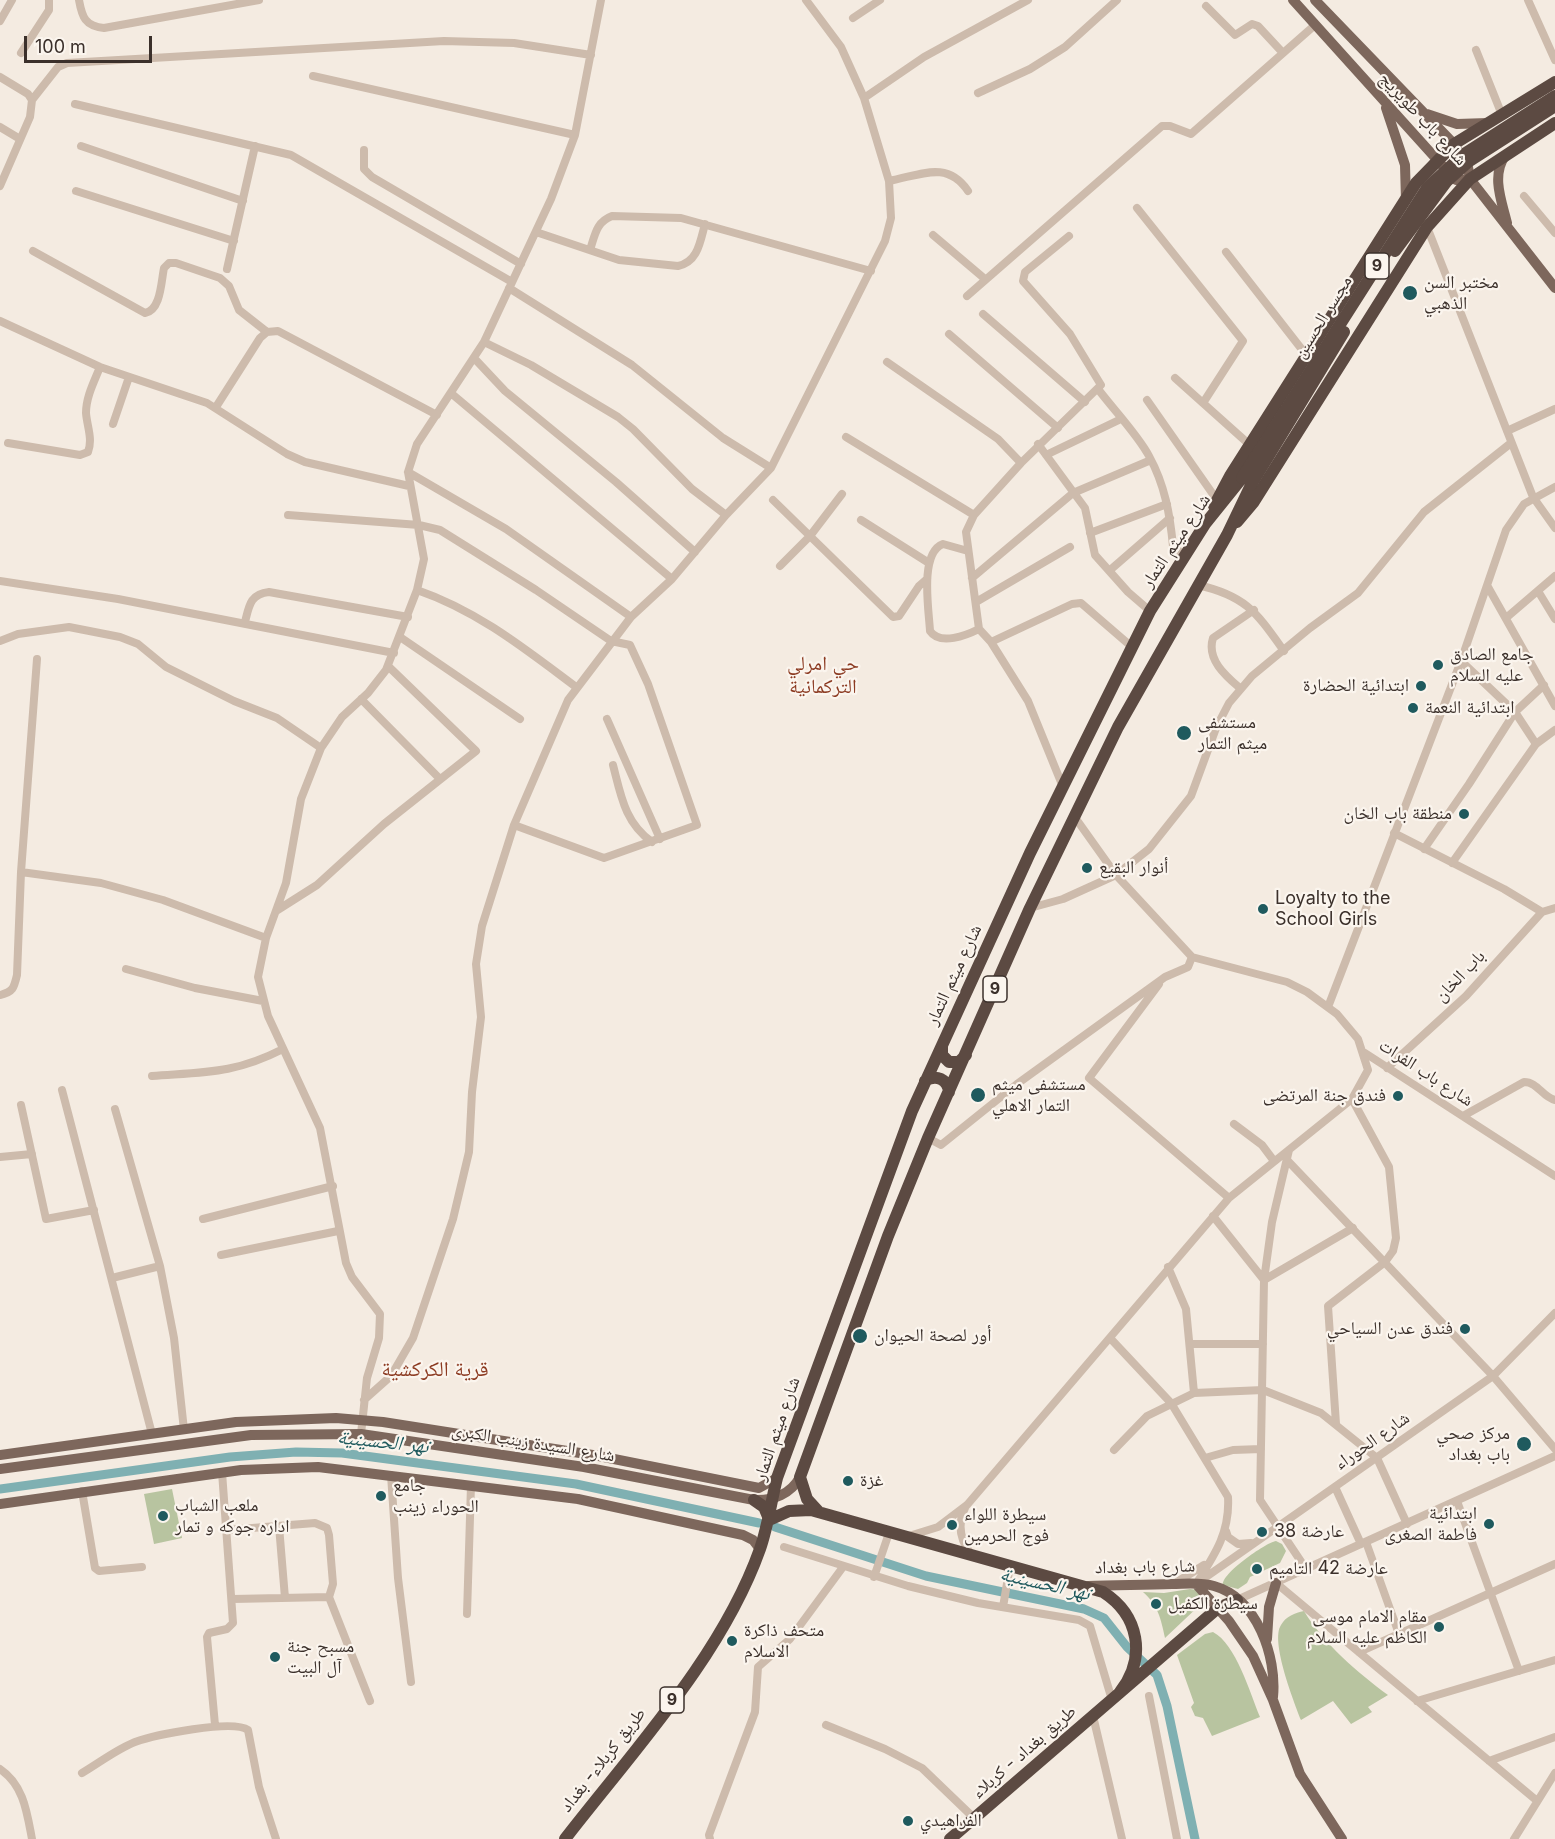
<!DOCTYPE html>
<html>
<head>
<meta charset="utf-8">
<style>
  body { margin:0 }
  #map { position:relative; width:1555px; height:1839px; overflow:hidden; background:#f4ebe1; font-family:Inter,sans-serif }
  canvas { display:block }
  .scale { position:absolute; left:24px; top:36px; width:128px; height:27px; box-sizing:border-box; border:3px solid #3b302b; border-top:0; padding-left:8px; font-size:18px; line-height:21px; white-space:nowrap; color:#3b302b; -webkit-text-stroke:4px #fbf5ee; paint-order:stroke }
</style>
</head>
<body>
<div id="map">
<canvas width="1555" height="1839"></canvas>
<div class="scale">100 m</div>
</div>
<script>
const ctx = document.querySelector('canvas').getContext('2d');
ctx.lineJoin = 'round';
function paint(path, color) { ctx.fillStyle = color; ctx.fill(path, 'evenodd'); }
function trace(path, color, width, dash) { ctx.strokeStyle = color; ctx.lineWidth = width; ctx.lineCap = dash ? 'butt' : 'round'; ctx.setLineDash(dash || []); ctx.stroke(path); }
function drawText(font, color, halo, rows, align = 'center') {
  ctx.font = font + ' Inter,"Noto Naskh Arabic",sans-serif'; ctx.lineWidth = 4.5; ctx.setLineDash([]); ctx.textBaseline = 'middle'; ctx.strokeStyle = halo; ctx.fillStyle = color; for (const [text, x, y, turn = 0] of rows) {
    ctx.save(); ctx.translate(x, y); ctx.rotate((+turn || 0) * Math.PI / 180); ctx.textAlign = isNaN(turn) ? turn : align; if (halo) ctx.strokeText(text, 0, 0); ctx.fillText(text, 0, 0); ctx.restore();
  }
}
paint(new Path2D(`
  M172 1489 182 1538 154 1544 144 1494Z
  M1276 1541 1282 1544 1286 1551 1280 1563 1250 1577 1247 1583 1238 1589 1223 1585C1221 1574 1265 1543 1276 1541Z
  M1190 1589 1198 1590 1202 1596V1603L1165 1638C1161 1619 1158 1605 1143 1592L1164 1593Z
  M1304 1611C1324 1644 1357 1672 1388 1695L1368 1707 1372 1712 1351 1724 1333 1701 1301 1720C1294 1702 1270 1641 1281 1625 1286 1616 1295 1613 1304 1611Z
  M1213 1632C1236 1644 1250 1693 1260 1717L1212 1736 1203 1718 1195 1716 1191 1707 1194 1703 1177 1655 1205 1634Z`), '#b8c4a0');
trace(new Path2D(`
  M0 1489 230 1457 296 1452 342 1453 576 1484 759 1523
  M775 1527 926 1576 1084 1609 1104 1618 1127 1647 1157 1675 1167 1706 1195 1839`), '#7fb0b2', 9);
trace(new Path2D(`
  M79 0C82 17 85 26 104 28L259 0
  M1528 0 1555 60
  M1206 6 1235 35 1252 24 1258 26 1283 53
  M853 18 880 0
  M0 21 12 0
  M1476 50 1502 115
  M21 53 49 10V0
  M313 76 575 135
  M0 77 28 94 32 100 30 117 0 186
  M978 93 1030 69 1065 47 1117 0
  M864 98 924 57 1028 0
  M32 100 58 67 67 63 444 41 514 43 591 55
  M75 104 291 155 512 282
  M0 127 20 139
  M81 146 243 201
  M364 150V169L372 177 521 264
  M889 181C921 175 947 160 968 191
  M76 191 234 241
  M1524 196 1555 233
  M1137 208 1243 341 1203 403
  M1427 227 1533 497 1555 528
  M536 232 619 260 678 266C698 262 700 242 705 224
  M933 235 985 279
  M590 250C595 235 596 222 612 216L681 218 871 271
  M33 251 145 313C161 310 161 282 164 268L169 263H176L220 278 229 286 239 310 267 332
  M1226 252 1307 356
  M227 269 255 146
  M509 288 632 365 723 438 771 468
  M967 296 1162 126H1170L1191 134 1315 25
  M983 314 1085 402
  M0 321 100 367 207 403 287 454 305 462 409 486
  M949 334 1058 428
  M484 342 531 365 618 417 633 429 692 489 726 515
  M474 358 505 391 616 482 695 552
  M887 362 998 439 1021 463
  M1175 378 1251 446
  M1098 389C1113 409 1138 435 1149 456 1165 485 1170 515 1173 546L1185 556
  M452 394 672 579
  M1147 400 1217 500
  M216 407 260 338 267 332 278 331 437 415
  M113 424 129 377
  M1507 431 1555 409
  M846 437 974 515
  M8 443 80 455 88 452C93 439 87 426 86 413 86 397 94 382 100 367
  M1038 444 1085 508 1095 555 1128 592 1150 611
  M1046 455 1121 419
  M408 472 506 529 631 617
  M773 500 893 617 899 616 919 586 927 579
  M288 515 419 525 440 530 536 590 611 641 630 645 648 684 697 825 604 858 514 825
  M861 520 929 563
  M1090 533 1167 504
  M968 551 943 544C919 553 929 611 930 631 940 646 967 635 979 629
  M780 566 810 536 842 494
  M1109 571 1170 518
  M972 578 1073 493 1151 460
  M0 581 118 599 394 653
  M1198 585C1246 596 1256 612 1284 651
  M1488 587 1555 706
  M417 590C478 611 525 649 576 687
  M1538 591 1555 619
  M976 602 1070 547
  M1506 618 1555 576
  M245 622C249 606 250 594 269 592L408 617
  M400 637 520 719
  M0 641 18 634 69 627 120 637 138 644 166 667 234 701 277 718 321 748
  M991 642 1072 604 1081 603 1132 647
  M1461 661 1515 712 1536 744
  M1241 689C1227 677 1206 660 1213 638L1254 610
  M361 699 440 779
  M607 719 660 839
  M613 765C621 796 625 823 652 842
  M1063 787 1028 701 991 642 979 629 966 532 974 515 1021 463 1101 385 1070 334 1023 281 1025 272 1069 236
  M1394 833 1504 889 1542 912
  M1424 849 1469 784 1515 712 1544 685
  M1452 863 1536 744 1555 730
  M21 872 101 883 163 900 266 938
  M1030 908 1063 899 1116 875 1149 849 1191 796 1216 728 1229 703 1252 676 1310 628 1358 593 1424 512 1511 443
  M276 911 317 885 384 824 476 751 388 666
  M126 969 195 988 263 1001
  M1159 984 1089 1078 1229 1198
  M0 995C13 992 14 988 17 975L21 872 37 659
  M1328 1007 1461 661 1506 530 1524 504 1555 487
  M1365 1053 1555 1176
  M1387 1068 1466 996 1542 912 1555 908
  M152 1076C205 1072 234 1074 283 1049
  M62 1090 152 1434
  M21 1105 46 1219 94 1210
  M115 1109 160 1266 174 1338 184 1430
  M1463 1116 1524 1082C1538 1082 1542 1097 1555 1100
  M1234 1124 1262 1145 1274 1161
  M928 1138 941 1145 1017 1084 1165 977 1188 967 1192 957
  M1289 1150 1272 1222 1264 1280 1260 1500 1306 1569
  M0 1157 32 1154
  M1287 1160 1493 1376 1555 1449
  M1213 1216 1264 1280 1353 1228
  M203 1219 333 1186
  M221 1255 338 1231
  M1168 1267 1186 1309 1194 1393
  M112 1278 160 1266
  M1110 1338 1171 1403 1228 1497C1230 1531 1216 1553 1198 1581
  M1190 1344H1263
  M364 1400 391 1376 413 1338 453 1219 469 1152 472 1092 481 1017 476 964 482 926 514 825 568 700 631 617 672 579 726 515 771 468 885 241 891 218 889 181 864 98 841 47 806 0
  M1336 1424 1328 1306 1385 1262 1393 1251 1396 1238 1389 1167 1352 1099
  M361 1434 367 1378 379 1338 380 1314 352 1277 346 1263 320 1128 268 1016 258 977 266 938 286 883 301 799 321 748 342 717 368 693 386 670 417 590 424 559 408 472 417 444 484 342 551 199 575 135 601 0
  M1114 1450 1147 1416 1194 1393 1263 1390 1321 1413 1377 1458 1407 1524
  M1205 1458 1233 1450 1261 1449
  M391 1475 398 1578 411 1682
  M1335 1487 1361 1544
  M82 1491 95 1568 99 1571 142 1567
  M1457 1501 1519 1671
  M965 1508C957 1525 960 1540 971 1554
  M279 1526 285 1598
  M227 1530 315 1523 327 1528 329 1535 333 1584 329 1597 233 1599
  M1226 1531 1228 1537 1238 1544 1251 1543
  M909 1536 938 1527 967 1505 1229 1198 1352 1099 1368 1070 1358 1039 1337 1014 1307 992 1287 982 1192 957 1116 875 1074 816
  M1366 1542 1399 1634
  M784 1547 908 1586 978 1603 1079 1620 1090 1626 1112 1700
  M874 1577 889 1533
  M1177 1582 1204 1565
  M1276 1583 1536 1800
  M1196 1584 1493 1376 1555 1313
  M329 1597 370 1701
  M1237 1600 1555 1456
  M1003 1607 1010 1566
  M467 1614 471 1485
  M1359 1652 1555 1564
  M1149 1696 1177 1839
  M1417 1701 1555 1660
  M1093 1716 1122 1839
  M215 1725 207 1637 209 1633 227 1629 233 1623 222 1472
  M826 1725 885 1749 922 1768 974 1818
  M1489 1761 1555 1737
  M0 1769C24 1785 27 1813 32 1839
  M82 1773C99 1763 117 1749 135 1742 154 1735 233 1719 248 1730L259 1787 276 1839
  M710 1839 709 1835 755 1712 758 1667 790 1639 843 1567
  M1514 1839 1555 1773`), '#cdbbac', 8);
trace(new Path2D(`
  M1293 0 1449 173 1456 180 1470 179
  M1315 0 1454 144 1468 167 1470 179 1555 288
  M1386 108 1405 165 1406 200
  M1427 114 1457 124 1488 123
  M1505 156C1491 176 1502 202 1507 223
  M0 1455 236 1422 336 1418 383 1422 599 1456 759 1488 777 1478
  M0 1469 251 1435 361 1434 584 1467 754 1500C773 1501 791 1494 800 1477
  M0 1504 241 1470 318 1467 578 1499 743 1535 753 1540 760 1549
  M1196 1584 1229 1621 1253 1656 1273 1700 1300 1774 1342 1839
  M1088 1586C1116 1585 1144 1585 1172 1584 1185 1584 1200 1582 1214 1586 1257 1598 1277 1657 1273 1697
  M1267 1639 1269 1607 1276 1583`), '#7d675c', 10);
trace(new Path2D(`
  M1214 506 1230 476 1416 183 1454 144 1555 82
  M1237 522 1253 503 1427 227 1470 179 1555 123
  M942 1046V1055L949 1062H959L966 1055
  M925 1081C936 1074 948 1079 949 1092
  M754 1500 764 1507 769 1519
  M818 1511 807 1499 800 1477 888 1236 928 1138 1030 908 1118 727 1227 535 1251 485
  M769 1520 789 1511 811 1510 1103 1592C1139 1615 1147 1657 1120 1692
  M565 1839C633 1751 722 1656 760 1549 768 1526 771 1502 777 1478L912 1111 1030 853 1150 611 1205 524 1242 478
  M950 1839 1218 1608 1237 1600`), '#5c4a42', 12);
trace(new Path2D(`
  M1395 251 1447 181 1468 162 1555 106
  M1242 478 1427 188 1464 154 1555 96
  M1251 485 1344 332`), '#5c4a42', 12);
for (const [x, y, r, color] of [
  [1410,293,8,"#1f5a5e"],
  [1438,665,6,"#1f5a5e"],
  [1421,686,6,"#1f5a5e"],
  [1413,708,6,"#1f5a5e"],
  [1184,733,8,"#1f5a5e"],
  [1464,814,6,"#1f5a5e"],
  [1087,868,6,"#1f5a5e"],
  [1263,909,6,"#1f5a5e"],
  [978,1095,8,"#1f5a5e"],
  [1398,1096,6,"#1f5a5e"],
  [1465,1329,6,"#1f5a5e"],
  [860,1336,8,"#1f5a5e"],
  [1524,1444,8,"#1f5a5e"],
  [848,1481,6,"#1f5a5e"],
  [381,1496,6,"#1f5a5e"],
  [163,1516,6,"#1f5a5e"],
  [1489,1524,6,"#1f5a5e"],
  [952,1525,6,"#1f5a5e"],
  [1262,1532,6,"#1f5a5e"],
  [1257,1569,6,"#1f5a5e"],
  [1156,1604,6,"#1f5a5e"],
  [1439,1627,6,"#1f5a5e"],
  [732,1641,6,"#1f5a5e"],
  [275,1657,6,"#1f5a5e"],
  [908,1821,6,"#1f5a5e"]
]) { const dot = new Path2D(); dot.arc(x, y, r, 0, 2 * Math.PI); ctx.fillStyle = color; ctx.fill(dot); trace(dot, '#fbf5ee', 2); }
for (const [x, y, w] of [
  [1377,266,24],
  [995,989,24],
  [672,1700,24]
]) { const box = new Path2D(); box.roundRect(x - w / 2, y - 13, w, 26, 4.5); ctx.fillStyle = '#fbf5ee'; ctx.fill(box); trace(box, '#3b302b', 1.5); }
drawText('bold 16px', '#3b302b', null, [
  ["9",1377,266],
  ["9",995,989],
  ["9",672,1700]
]);
drawText('18px', '#3b302b', '#fbf5ee', [
  ["شارع باب طويريج",1423,119,47],
  ["مجسر الحسين",1323,317,-58],
  ["شارع ميثم التمار",1176,541,-56],
  ["شارع ميثم التمار",954,975,-65],
  ["باب الخان",1460,976,-46],
  ["شارع باب الفرات",1426,1073,33],
  ["شارع ميثم التمار",777,1429,-71],
  ["شارع الحوراء",1372,1441,-35],
  ["شارع السيدة زينب الكبرى",533,1443,9],
  ["شارع باب بغداد",1145,1567,-1],
  ["طريق بغداد - كربلاء",1024,1752,-41],
  ["طريق كربلاء- بغداد",603,1760,-52]
]);
drawText('18px', '#3b302b', '#fbf5ee', [
  ["مختبر السن",1424,283],
  ["الذهبي",1424,304],
  ["جامع الصادق",1450,655],
  ["عليه السلام",1450,676],
  ["ابتدائية الحضارة",1409,686,"right"],
  ["ابتدائية النعمة",1425,708],
  ["مستشفى",1198,723],
  ["ميثم التمار",1198,744],
  ["منطقة باب الخان",1452,814,"right"],
  ["أنوار البقيع",1099,868],
  ["Loyalty to the",1275,899],
  ["School Girls",1275,920],
  ["مستشفى ميثم",992,1085],
  ["التمار الاهلي",992,1106],
  ["فندق جنة المرتضى",1386,1096,"right"],
  ["فندق عدن السياحي",1453,1329,"right"],
  ["أور لصحة الحيوان",874,1336],
  ["مركز صحي",1510,1434,"right"],
  ["باب بغداد",1510,1455,"right"],
  ["غزة",860,1481],
  ["جامع",393,1486],
  ["الحوراء زينب",393,1507],
  ["ملعب الشباب",175,1506],
  ["اداره جوكه و تمار",175,1527],
  ["ابتدائية",1477,1514,"right"],
  ["فاطمة الصغرى",1477,1535,"right"],
  ["سيطرة اللواء",964,1515],
  ["فوج الحرمين",964,1536],
  ["عارضة 38",1274,1532],
  ["عارضة 42 التاميم",1269,1569],
  ["سيطرة الكفيل",1168,1604],
  ["مقام الامام موسى",1427,1617,"right"],
  ["الكاظم عليه السلام",1427,1638,"right"],
  ["متحف ذاكرة",744,1631],
  ["الاسلام",744,1652],
  ["مسبح جنة",287,1647],
  ["آل البيت",287,1668],
  ["الفراهيدي",920,1821]
], 'left');
drawText('20px', '#8c3b22', '#fbf5ee', [
  ["حي امرلي",823,664],
  ["التركمانية",823,687]
]);
drawText('italic 20px', '#1f5a5e', '#fbf5ee', [
  ["نهر الحسينية",383,1442,6],
  ["نهر الحسينية",1045,1584,13]
]);
drawText('21px', '#8c3b22', '#fbf5ee', [
  ["قرية الكركشية",435,1370]
]);
</script>
</body>
</html>
